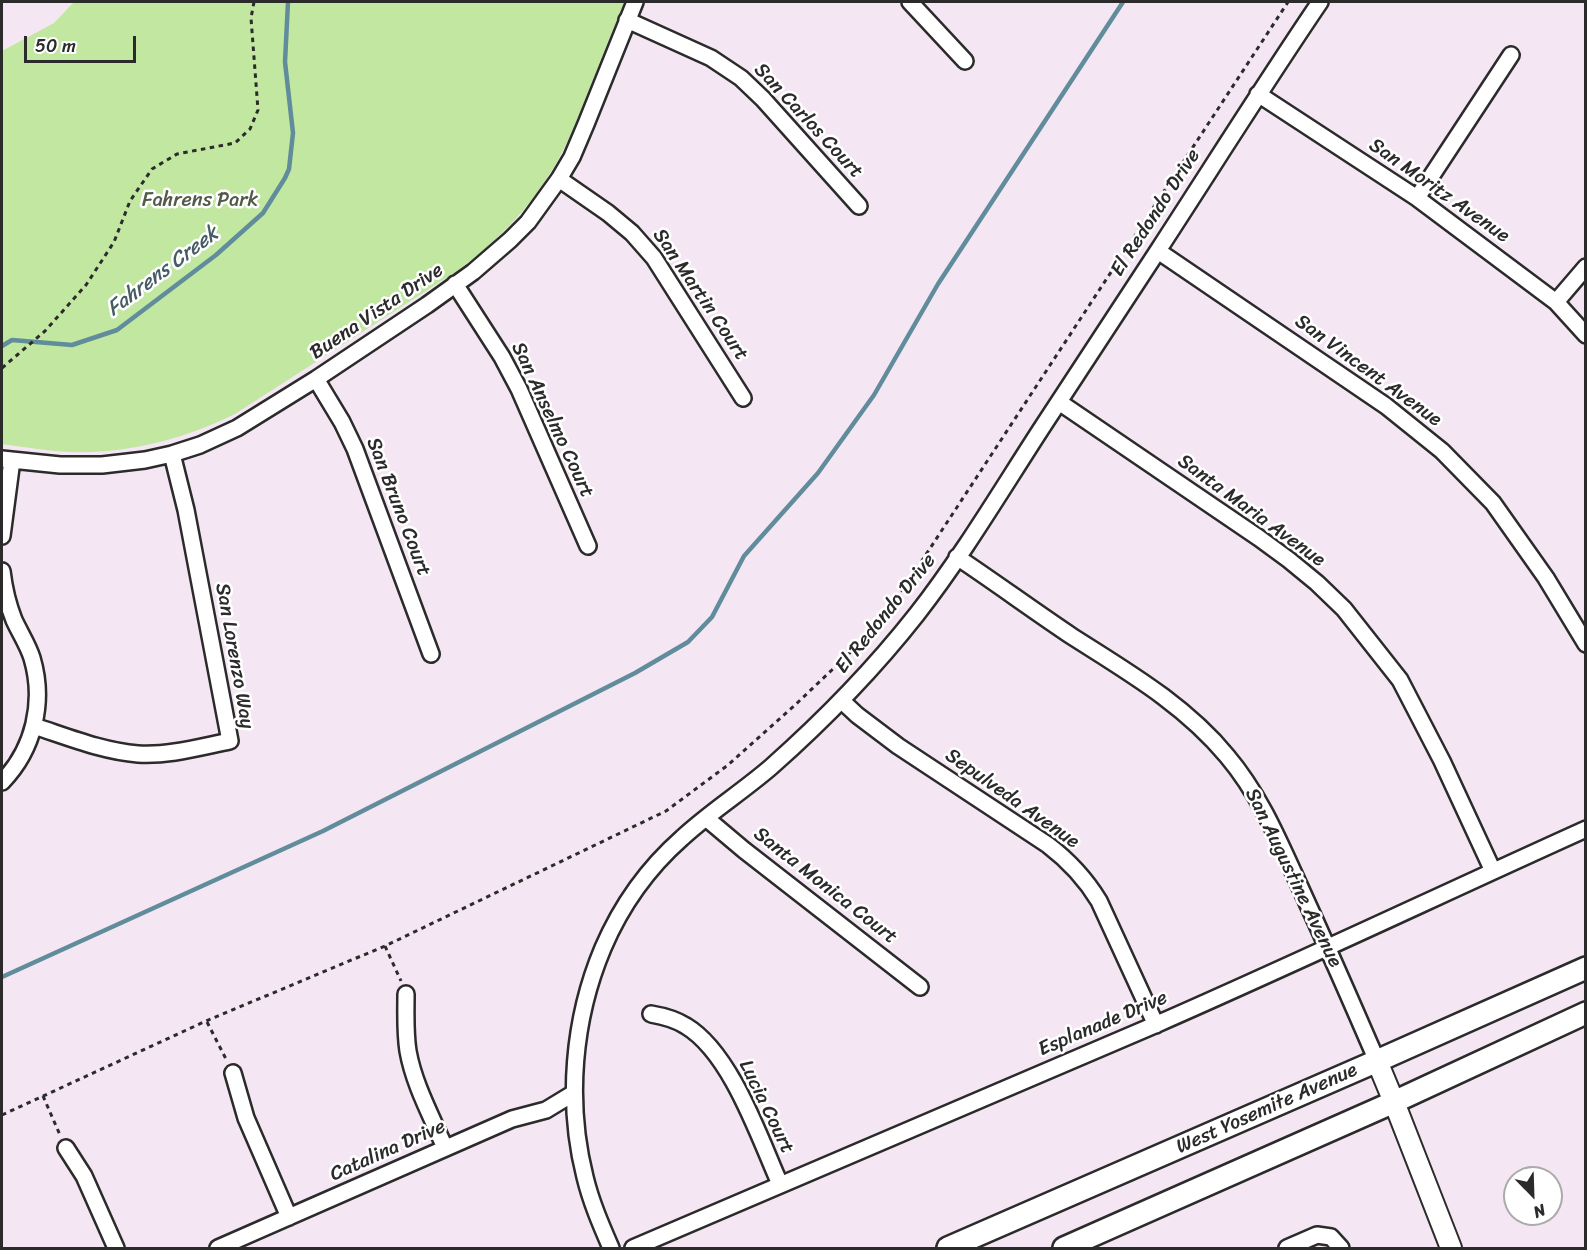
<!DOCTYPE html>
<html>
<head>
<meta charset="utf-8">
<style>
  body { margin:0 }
  #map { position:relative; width:1587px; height:1250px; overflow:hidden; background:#f4e7f3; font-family:Sriracha,sans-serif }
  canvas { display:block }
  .frame { position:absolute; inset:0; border:3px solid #2b2b2b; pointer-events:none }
  .north { position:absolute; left:1503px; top:1166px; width:60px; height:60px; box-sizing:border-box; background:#fff; border:2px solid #aaa; border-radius:50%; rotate:157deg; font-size:16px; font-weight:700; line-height:24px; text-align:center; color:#2b2b2b }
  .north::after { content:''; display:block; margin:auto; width:21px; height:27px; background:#2b2b2b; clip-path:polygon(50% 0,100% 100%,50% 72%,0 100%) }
  .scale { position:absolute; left:24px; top:36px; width:112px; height:27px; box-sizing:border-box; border:3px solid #2b2b2b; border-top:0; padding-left:8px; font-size:18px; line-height:21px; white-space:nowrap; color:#2b2b2b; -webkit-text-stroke:4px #fff; paint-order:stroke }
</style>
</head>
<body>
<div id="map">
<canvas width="1587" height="1250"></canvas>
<div class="frame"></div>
<div class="north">N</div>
<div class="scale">50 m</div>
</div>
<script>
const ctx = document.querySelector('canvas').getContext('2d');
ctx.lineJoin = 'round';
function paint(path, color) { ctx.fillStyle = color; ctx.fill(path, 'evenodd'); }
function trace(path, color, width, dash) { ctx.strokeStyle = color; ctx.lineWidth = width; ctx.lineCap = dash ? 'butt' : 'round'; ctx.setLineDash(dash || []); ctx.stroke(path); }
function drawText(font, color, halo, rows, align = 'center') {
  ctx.font = font + ' Sriracha,sans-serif'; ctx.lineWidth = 5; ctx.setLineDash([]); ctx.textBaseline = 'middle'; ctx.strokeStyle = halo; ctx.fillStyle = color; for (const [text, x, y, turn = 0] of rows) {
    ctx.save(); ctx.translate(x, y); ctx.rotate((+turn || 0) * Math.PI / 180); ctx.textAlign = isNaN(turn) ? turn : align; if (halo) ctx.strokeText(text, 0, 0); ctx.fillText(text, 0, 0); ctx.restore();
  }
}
paint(new Path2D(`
  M74 2H624C612 32 600 62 588 92 578 117 568 144 554 167 529 209 496 243 457 271L235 414C184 439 128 454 70 452 47 451 24 447 2 444V51L54 23Z`), '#c2e7a1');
trace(new Path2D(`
  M2 346 12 340 72 345 117 330 216 255 263 213 285 178 289 169 293 133 285 62 288 2
  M2 977 323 831 635 673 688 642 712 617 744 556 818 473 874 395 938 284 1123 2`), '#608c9b', 4.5);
const minor = new Path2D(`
  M910 2 965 61
  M627 20 711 58 741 78 763 99 859 206
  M1258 94 1417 198 1556 302 1586 335
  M559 179 608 213 632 233 654 258 743 398
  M1417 198 1511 55
  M1158 251 1386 406 1442 451 1493 503 1546 578 1586 644
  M455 284 502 357 519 389 588 546
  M1556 302 1586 267
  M316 379 342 422 355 449 431 654
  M1059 402 1259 538 1289 560 1317 583 1344 609 1400 680 1442 761 1493 871
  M2 459 60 465H102L145 460 172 454 200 445 237 428 316 379 427 305 473 272 510 240 528 222 559 179 572 157 586 124 635 2
  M2 536 12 460
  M957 557C996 583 1034 611 1073 637 1128 672 1185 705 1227 756 1260 795 1279 841 1300 887 1326 944 1352 1003 1377 1061
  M2 571C4 588 8 605 14 620 20 633 28 645 32 658 45 702 34 749 2 782
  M842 701 857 715 898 746 1048 845C1069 861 1085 878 1099 901L1156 1025
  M34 726C68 737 102 751 138 754 168 756 200 747 230 741L186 510 172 454
  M706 818 744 850 920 987
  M406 994C406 1013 405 1032 408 1051 414 1085 432 1117 445 1148
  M651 1014C663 1016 675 1019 686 1026 731 1053 759 1137 780 1184
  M233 1073 246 1118 289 1217
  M66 1148 84 1176 116 1248
  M218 1248 512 1119 546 1110 574 1093
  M611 1248C601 1225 591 1202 585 1177 566 1102 573 1019 603 948 621 906 648 868 682 838 710 812 742 792 771 767 824 720 873 670 917 614 963 555 1002 489 1043 426 1082 367 1121 308 1159 249 1213 166 1265 83 1320 2
  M633 1248C807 1172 983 1100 1157 1024 1301 961 1442 894 1586 829
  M1287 1248 1317 1235 1331 1237 1341 1248`);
const tertiary = new Path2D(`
  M1377 1061 1394 1102 1451 1248`);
const secondary = new Path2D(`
  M948 1248 1377 1061 1586 968
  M1064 1248 1394 1102 1586 1013`);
trace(minor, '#2b2b2b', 20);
trace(tertiary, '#2b2b2b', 24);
trace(secondary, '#2b2b2b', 26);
trace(new Path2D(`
  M2 368 45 331 86 285 114 242 130 201 152 169 177 154 235 143 250 129 258 110 251 18 254 2
  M385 946 401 981
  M207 1022 227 1061
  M43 1096 60 1135
  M2 1115 206 1021 385 946 666 811 728 765 794 706 855 648 906 585 1288 2`), '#2b2b2b', 3, [4.5, 4.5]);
trace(minor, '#fff', 15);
trace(tertiary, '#fff', 20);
trace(secondary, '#fff', 21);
drawText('20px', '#2b2b2b', '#fff', [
  ["San Carlos Court",808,121,47],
  ["San Moritz Avenue",1439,191,35],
  ["El Redondo Drive",1156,213,-57],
  ["San Martin Court",700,295,56],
  ["Buena Vista Drive",377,312,-34],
  ["San Vincent Avenue",1368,371,36],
  ["San Anselmo Court",552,420,65],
  ["San Bruno Court",398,507,69],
  ["Santa Maria Avenue",1251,511,36],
  ["El Redondo Drive",886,614,-51],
  ["San Lorenzo Way",234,656,80],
  ["Sepulveda Avenue",1012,799,35],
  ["San Augustine Avenue",1293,878,64],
  ["Santa Monica Court",825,886,38],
  ["Esplanade Drive",1103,1024,-23],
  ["Lucia Court",766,1107,64],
  ["West Yosemite Avenue",1267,1109,-24],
  ["Catalina Drive",388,1151,-24]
]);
drawText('20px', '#515a48', '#fff', [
  ["Fahrens Park",200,201]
]);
drawText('italic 21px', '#465b63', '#fff', [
  ["Fahrens Creek",163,272,-37]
]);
</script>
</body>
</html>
